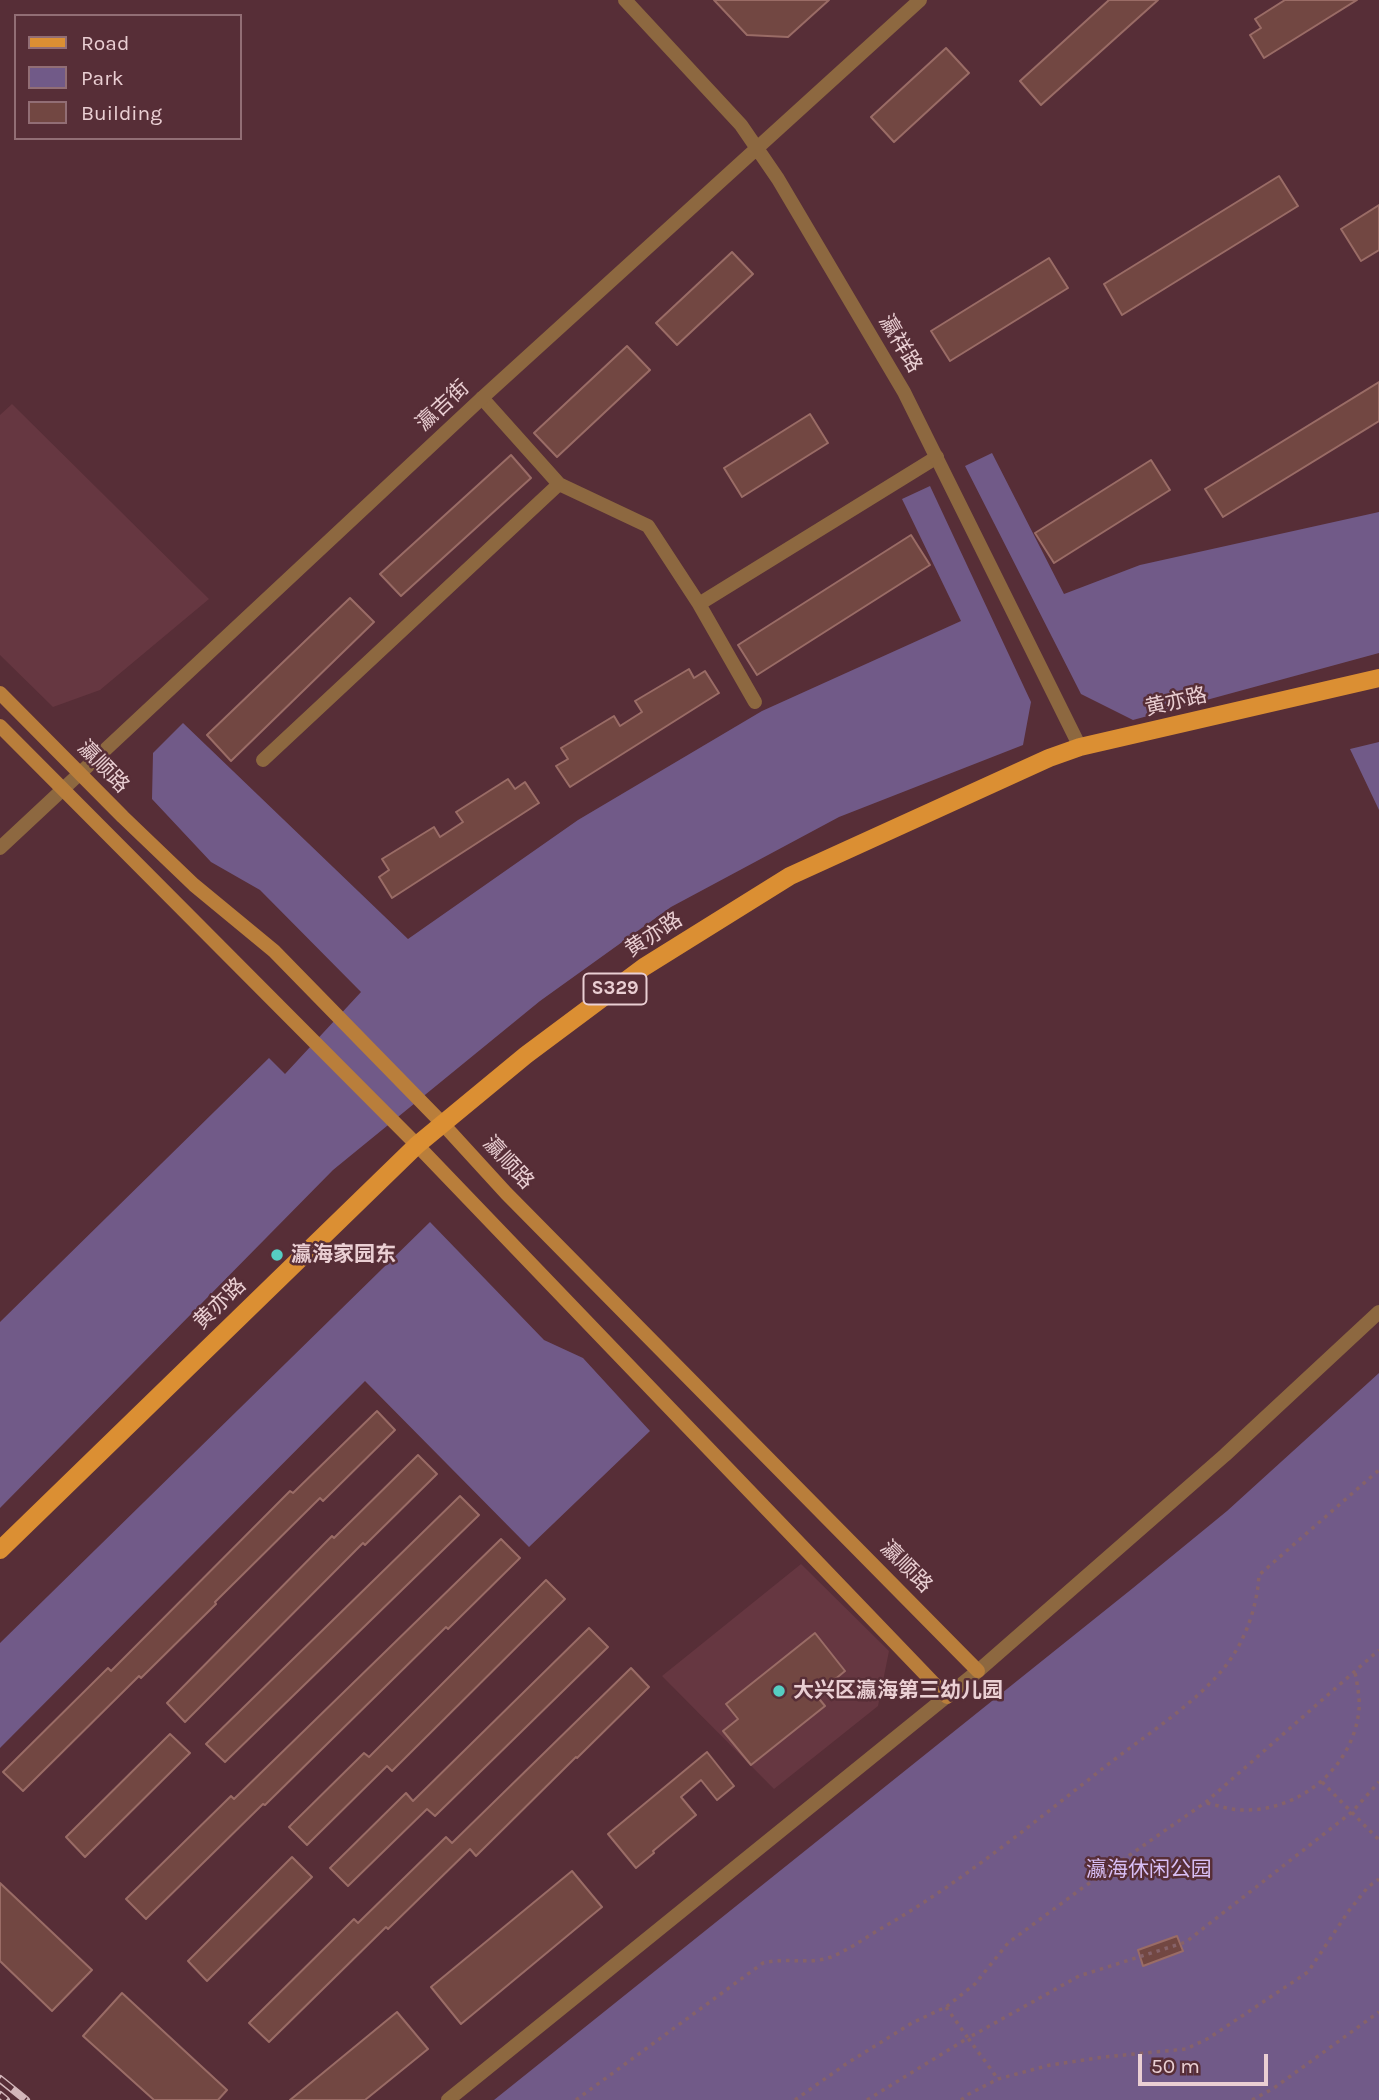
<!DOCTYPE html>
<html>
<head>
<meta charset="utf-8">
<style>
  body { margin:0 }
  #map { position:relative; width:1379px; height:2100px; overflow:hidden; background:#572e37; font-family:Karla,sans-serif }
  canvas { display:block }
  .legend { position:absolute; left:14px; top:14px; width:228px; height:126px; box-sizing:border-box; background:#572e37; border:2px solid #926e75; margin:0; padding:9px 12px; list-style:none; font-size:21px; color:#eacfd3 }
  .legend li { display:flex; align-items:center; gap:14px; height:35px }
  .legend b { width:35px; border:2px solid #926e75 }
  .scale { position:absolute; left:1138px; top:2054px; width:130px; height:32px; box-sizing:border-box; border:4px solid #eacfd3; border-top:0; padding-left:9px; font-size:21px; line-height:24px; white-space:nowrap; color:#eacfd3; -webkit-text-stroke:5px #572e37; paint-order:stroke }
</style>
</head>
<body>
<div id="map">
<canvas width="1379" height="2100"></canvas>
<ul class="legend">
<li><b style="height:9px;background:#db8f33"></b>Road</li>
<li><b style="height:19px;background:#715a88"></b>Park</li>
<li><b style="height:19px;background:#724742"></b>Building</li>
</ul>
<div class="scale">50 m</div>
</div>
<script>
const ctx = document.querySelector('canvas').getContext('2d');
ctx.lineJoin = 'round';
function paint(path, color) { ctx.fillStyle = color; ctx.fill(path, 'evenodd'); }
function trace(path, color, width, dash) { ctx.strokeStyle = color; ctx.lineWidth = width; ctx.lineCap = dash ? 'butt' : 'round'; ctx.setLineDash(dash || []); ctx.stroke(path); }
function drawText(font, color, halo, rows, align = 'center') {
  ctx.font = font + ' Karla,"Noto Sans SC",sans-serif'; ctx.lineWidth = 5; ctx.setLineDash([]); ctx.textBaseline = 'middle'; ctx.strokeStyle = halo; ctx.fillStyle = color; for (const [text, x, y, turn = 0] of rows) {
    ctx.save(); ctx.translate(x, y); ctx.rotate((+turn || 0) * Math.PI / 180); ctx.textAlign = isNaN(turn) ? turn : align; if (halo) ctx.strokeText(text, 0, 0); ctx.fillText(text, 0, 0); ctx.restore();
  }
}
paint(new Path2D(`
  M12 404 209 599 100 690 53 707 0 655V415Z
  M801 1564 889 1651 878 1706 774 1789 662 1676Z`), '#663741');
paint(new Path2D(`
  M992 453 1064 594 1140 565 1379 512V653L1133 720 1081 694 965 466Z
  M930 486 1031 702 1023 745 839 817 671 907 540 1001 333 1170 0 1508V1322L269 1058 285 1074 361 992 260 890 211 862 152 799 153 753 183 723 408 939 578 820 762 711 961 621 902 499Z
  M1379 742V810L1350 749Z
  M430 1222 544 1340 583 1358 650 1431 529 1547 365 1381 0 1748V1643Z
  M1379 1373V2100H494L1133 1588 1227 1511Z`), '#715a88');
const building = new Path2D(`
  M714 0H829L788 37 747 35Z
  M1109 0H1158L1041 105 1020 81Z
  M1285 0H1357L1264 58 1250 35 1261 28 1255 19Z
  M946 48 969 73 894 142 871 117Z
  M1279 176 1298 206 1122 315 1104 284Z
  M1379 205V250L1361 261 1341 229Z
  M732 252 753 274 677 345 656 323Z
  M1049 258 1068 288 950 361 931 331Z
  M627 346 650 370 557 457 534 433Z
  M1379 382V421L1223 517 1205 489Z
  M810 414 828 443 742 497 724 468Z
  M511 455 531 478 401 596 380 574Z
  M1151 460 1170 490 1054 563 1035 533Z
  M911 535 930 565 757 675 738 645Z
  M350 598 374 622 231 761 207 735Z
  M689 669 694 678 705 671 719 693 570 787 556 766 568 759 561 748 614 716 620 726 642 712 635 701Z
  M508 779 515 789 525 782 539 803 392 898 379 877 389 870 382 859 434 827 440 837 463 822 456 812Z
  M377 1411 395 1430 323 1501 320 1498 215 1602 216 1604 141 1678 139 1676 23 1791 3 1772 108 1668 111 1671 290 1491 293 1493Z
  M418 1455 437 1474 365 1545 363 1543 185 1722 167 1703 332 1536 334 1538Z
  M460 1496 479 1515 225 1762 206 1744Z
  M501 1539 520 1558 448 1629 446 1627 265 1805 263 1804 146 1919 126 1899 231 1796 234 1799Z
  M546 1580 565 1599 392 1771 387 1766 307 1845 289 1827 364 1753 369 1757Z
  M589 1628 608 1647 435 1816 427 1809 348 1886 330 1868 406 1793 413 1801Z
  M815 1633 845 1671 816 1695 825 1706 751 1765 723 1731 738 1719 726 1704Z
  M631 1668 649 1687 577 1758 576 1757 476 1856 470 1849 388 1929 386 1927 269 2042 249 2023 354 1919 358 1923 446 1837 452 1843Z
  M170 1734 190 1753 85 1857 66 1837Z
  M707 1752 734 1786 717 1800 701 1780 681 1797 696 1815 653 1851 654 1853 636 1868 608 1834Z
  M292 1857 312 1877 207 1981 188 1961Z
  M572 1871 602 1907 461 2024 431 1987Z
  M0 1883 92 1970 52 2011 0 1961Z
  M1177 1936 1183 1951 1143 1966 1138 1950Z
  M122 1993 227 2090 218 2100H154L83 2036Z
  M397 2012 428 2049 365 2100H290Z`);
paint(building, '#724742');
trace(building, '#9a6c66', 2);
trace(new Path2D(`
  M1322 1782 1379 1840
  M1207 1803C1219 1806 1231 1810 1244 1810 1300 1811 1354 1767 1359 1709 1360 1697 1357 1684 1355 1672
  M946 2007 968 2038 1079 1976 1186 1942 1352 1812 1379 1782
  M576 2100 763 1963C786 1957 809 1965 831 1957 849 1950 866 1937 882 1928 962 1882 1033 1823 1106 1766 1143 1737 1194 1705 1224 1668 1245 1642 1257 1608 1259 1575L1379 1470
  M795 2100 846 2064 912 2023 946 2007 975 1984 1008 1943 1081 1889 1206 1802 1379 1650
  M867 2100 968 2038 998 2079
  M961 2100 969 2094 998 2079 1050 2065 1104 2057 1186 2049 1209 2038 1308 1972 1348 1912 1368 1887 1379 1879
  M1252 2100 1274 2088 1379 2012`), '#866269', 3.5, [3.5, 5]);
trace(new Path2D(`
  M482 398 559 484 648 526 699 604 755 702
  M699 604 937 457
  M263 760 559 484`), '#8d6840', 14);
trace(new Path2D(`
  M625 0 741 125 778 179 904 392 1080 747
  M0 848 482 398 920 0
  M448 2100 978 1671 1225 1455 1379 1312`), '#8d6840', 14);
trace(new Path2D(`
  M0 693 123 817 194 885 274 951 442 1123 506 1193 978 1671
  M0 726 417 1145 947 1697`), '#b97e3b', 14);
trace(new Path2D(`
  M0 1550 417 1145 526 1055 644 967 790 876 1049 758 1080 747 1379 678`), '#db8f33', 18);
const rail = new Path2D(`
  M0 2079 26 2100
  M0 2095 6 2100`);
trace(rail, '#d3b6ba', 8);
trace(rail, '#572e37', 5, [16]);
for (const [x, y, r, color] of [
  [277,1255,7,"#56cec3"],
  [779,1691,7,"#56cec3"]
]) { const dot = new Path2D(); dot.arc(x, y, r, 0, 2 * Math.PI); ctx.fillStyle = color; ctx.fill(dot); trace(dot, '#572e37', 2.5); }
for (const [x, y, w] of [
  [615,989,63]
]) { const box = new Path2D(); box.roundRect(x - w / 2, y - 15.5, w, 31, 5); ctx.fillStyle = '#572e37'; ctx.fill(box); trace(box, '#eacfd3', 2); }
drawText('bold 19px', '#eacfd3', null, [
  ["S329",615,989]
]);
drawText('21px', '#eacfd3', '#572e37', [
  ["瀛祥路",900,344,59],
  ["瀛吉街",443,406,-43],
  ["黄亦路",1176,702,-13],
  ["瀛顺路",103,767,46],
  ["黄亦路",654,935,-33],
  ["瀛顺路",508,1163,47],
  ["黄亦路",220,1304,-44],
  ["瀛顺路",906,1567,45]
]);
drawText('bold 21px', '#eacfd3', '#572e37', [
  ["瀛海家园东",291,1255],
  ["大兴区瀛海第三幼儿园",793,1691]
], 'left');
drawText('21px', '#d8bef4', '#572e37', [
  ["瀛海休闲公园",1149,1870]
]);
</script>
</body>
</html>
